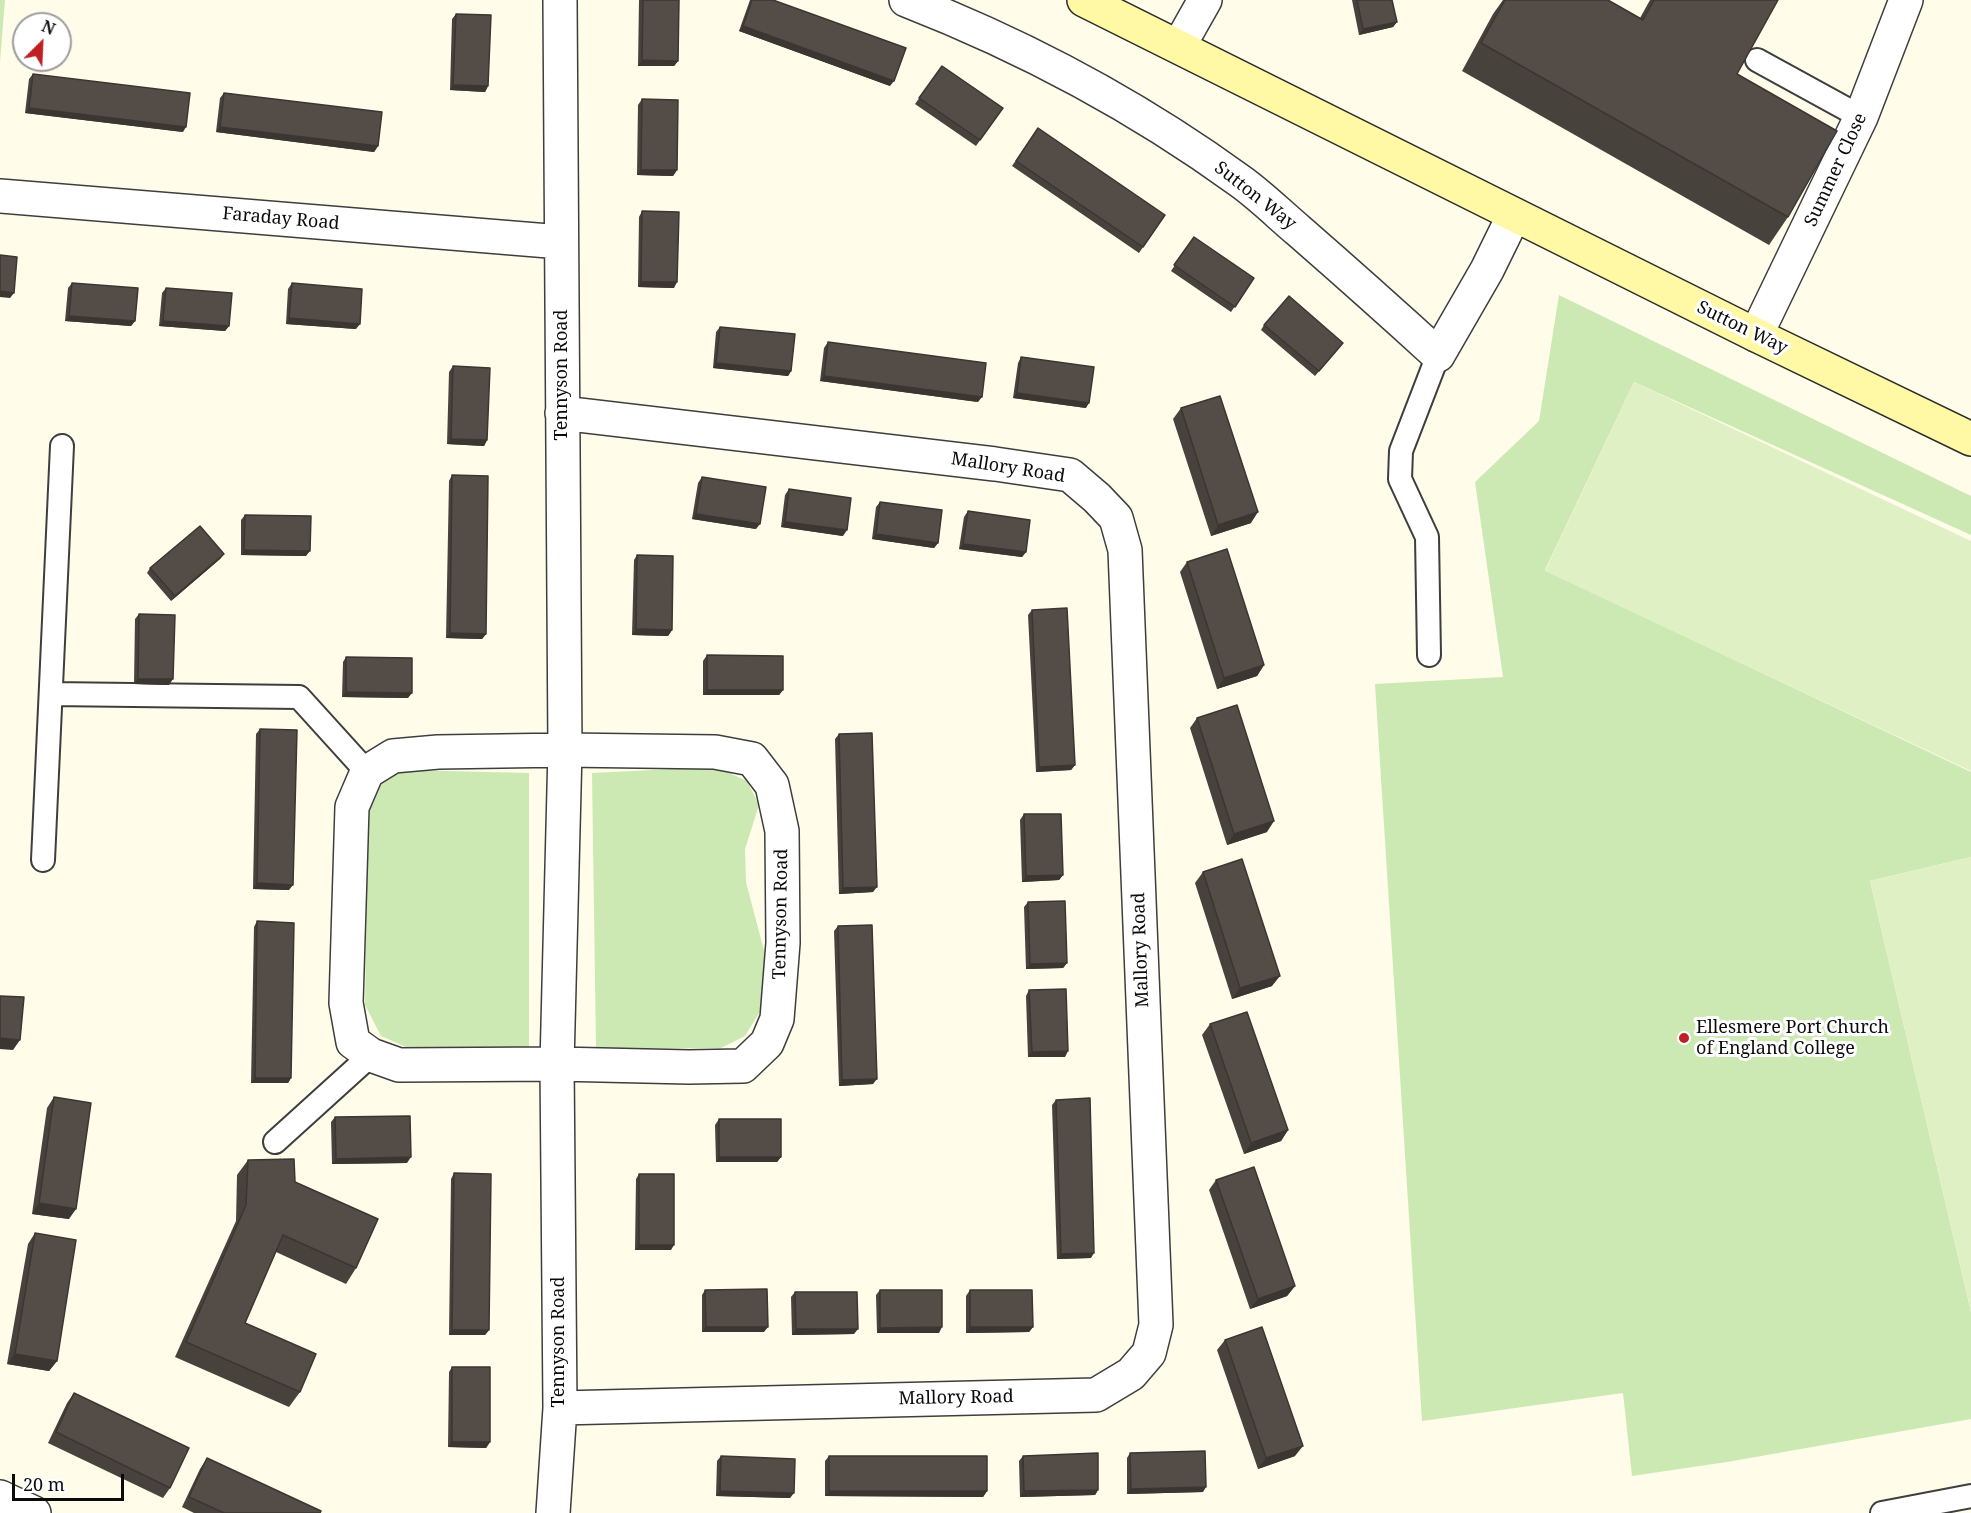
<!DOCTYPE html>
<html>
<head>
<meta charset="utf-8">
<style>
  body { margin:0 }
  #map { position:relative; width:1971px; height:1513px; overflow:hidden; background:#fffce9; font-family:"Noto Serif",serif }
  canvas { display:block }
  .north { position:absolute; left:12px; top:12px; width:60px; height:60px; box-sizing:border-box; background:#fff; border:2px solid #9d9d9d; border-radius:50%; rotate:24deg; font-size:16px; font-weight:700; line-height:24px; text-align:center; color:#0b0b0b }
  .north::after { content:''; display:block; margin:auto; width:21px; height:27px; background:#be2123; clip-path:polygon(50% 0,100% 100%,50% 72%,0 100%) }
  .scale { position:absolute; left:12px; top:1474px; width:112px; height:27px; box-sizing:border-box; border:3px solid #0b0b0b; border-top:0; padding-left:8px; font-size:18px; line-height:21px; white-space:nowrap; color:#0b0b0b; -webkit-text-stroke:4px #fff; paint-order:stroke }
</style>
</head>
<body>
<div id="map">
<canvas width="1971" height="1513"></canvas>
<div class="north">N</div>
<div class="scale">20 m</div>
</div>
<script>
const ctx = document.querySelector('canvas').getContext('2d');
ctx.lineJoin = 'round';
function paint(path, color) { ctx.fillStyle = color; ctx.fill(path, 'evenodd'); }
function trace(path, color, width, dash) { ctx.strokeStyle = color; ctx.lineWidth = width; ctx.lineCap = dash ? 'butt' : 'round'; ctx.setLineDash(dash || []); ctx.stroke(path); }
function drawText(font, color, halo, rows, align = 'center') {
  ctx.font = font + ' "Noto Serif",serif'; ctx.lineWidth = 6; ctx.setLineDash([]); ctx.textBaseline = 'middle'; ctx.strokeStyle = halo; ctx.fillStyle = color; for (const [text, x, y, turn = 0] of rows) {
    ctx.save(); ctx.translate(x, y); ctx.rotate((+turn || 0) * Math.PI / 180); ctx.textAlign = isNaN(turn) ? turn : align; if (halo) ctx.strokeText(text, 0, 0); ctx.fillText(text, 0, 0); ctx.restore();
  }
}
paint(new Path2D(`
  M0 0H5L0 62Z
  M1559 295 1971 496V535L1634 382 1545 570 1971 772V857L1870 881 1971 1312V1419L1727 1462 1632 1476 1623 1393 1422 1421 1375 684 1503 677 1475 482 1539 421Z
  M716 767 747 781 759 805 745 849 746 882 768 966 761 1010 745 1036 721 1048 596 1049 592 773Z
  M404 770 529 773V1047H406L381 1036 365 1005 368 809 379 785Z`), '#cde9b3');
paint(new Path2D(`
  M1634 382 1971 541V771L1545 571Z
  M1971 857V1312L1870 881Z`), '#e0f0c5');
const service = new Path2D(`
  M1757 60 1861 117
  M1429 655 1427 537 1400 479 1401 451 1438 355
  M51 694 299 697 367 772
  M43 860 62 446
  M275 1142 371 1055
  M1882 1513 1971 1496`);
const minor = new Path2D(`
  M906 0C1024 46 1138 107 1240 181 1261 196 1280 215 1299 231 1346 272 1392 313 1438 355L1487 270 1514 215
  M1179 46 1205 0
  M0 196 561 242
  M1756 335 1861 117 1906 0
  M565 750 715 752 752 759 772 785 782 831 783 943 777 1019 767 1043 743 1066 689 1067 557 1064 399 1065 371 1055 353 1042 346 1003 352 807 367 772 393 756 438 752Z
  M560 1408 1096 1395 1131 1374 1149 1353 1156 1325 1125 550 1116 518 1097 498 1070 475 995 464 562 413
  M0 1497 34 1513
  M553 1513 560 1408 557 1064 565 750 560 0`);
const secondary = new Path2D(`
  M1084 0 1756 335 1971 439`);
trace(service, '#3e3e3e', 26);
trace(minor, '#3e3e3e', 36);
trace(secondary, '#2d2d2d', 36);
trace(service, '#fff', 22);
trace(minor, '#fff', 33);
trace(secondary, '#fff8a4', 33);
paint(new Path2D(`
  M639 0H679L678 61 674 66H638Z
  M750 0H773L890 86 739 31Z
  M1352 0H1392L1397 22 1393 27 1359 35Z
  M1503 0H1608L1640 18 1650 0H1778L1737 74 1788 217 1769 245 1462 71 1493 14Z
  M456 14 488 86 485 92 450 90 452 19Z
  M942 66 1003 108 976 146 915 104Z
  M33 74 183 132 25 113 29 79Z
  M224 93 378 146 374 152 216 132 220 98Z
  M642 99 677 170 673 176 637 175 638 105Z
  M1038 128 1165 215 1139 253 1012 166Z
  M642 211 674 288 638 287 639 217Z
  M1194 237 1254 278 1231 312 1171 271Z
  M72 283 135 321 131 326 65 321 68 288Z
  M292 283 356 329 286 324 288 289Z
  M166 288 229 326 225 331 159 326 162 293Z
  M1264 325 1339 348 1315 376 1261 330Z
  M720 327 791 371 788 376 713 368 716 332Z
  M828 342 978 402 820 381 824 348Z
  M1021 357 1086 408 1013 398 1018 363Z
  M453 366 487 440 484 446 447 444 449 372Z
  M1181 408 1251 523 1211 536 1173 419Z
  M452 475 486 634 482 639 446 638 449 481Z
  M702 477 756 529 692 519 698 483Z
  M789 489 843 536 781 527 785 495Z
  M880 502 938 543 934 548 872 539 876 507Z
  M968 511 1026 552 1022 557 959 549 964 517Z
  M245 515 306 556 241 555V520Z
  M224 554 220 559 171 601 147 573 150 568Z
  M637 555 672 630 668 636 632 635 634 560Z
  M1187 562 1264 665 1257 676 1217 689 1180 572Z
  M1032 610 1075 765 1071 770 1036 772 1028 615Z
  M139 614 169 685 134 684 135 619Z
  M707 655 783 690 779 695H703V661Z
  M346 657 408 698 342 697 343 662Z
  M1197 718 1267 832 1227 845 1190 728Z
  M260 729 289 890 253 889 256 734Z
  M839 734 873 892 839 894 835 739Z
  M1024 814 1063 875 1059 880 1022 882 1020 820Z
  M1203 872 1272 986 1232 999 1195 883Z
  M1028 902 1067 963 1063 968 1026 969 1024 907Z
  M257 921 291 1078 288 1083H251L254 927Z
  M838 926 873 1084 839 1086 834 931Z
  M1029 990 1065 1057H1028L1026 996Z
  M1210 1024 1288 1130 1281 1141 1244 1154 1202 1035Z
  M54 1097 69 1219 32 1214 47 1108Z
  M1056 1100 1091 1258 1057 1259 1052 1105Z
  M335 1117 407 1163 332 1164 331 1122Z
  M719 1119 781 1157 777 1162H716L715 1125Z
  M248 1160 295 1182 356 1268 346 1284 276 1252 245 1323 300 1392 289 1407 175 1357 236 1221 237 1175Z
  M454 1173 489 1330 485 1335H449L451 1179Z
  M639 1174 671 1250H635L636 1179Z
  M1216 1180 1295 1286 1287 1296 1250 1309 1209 1190Z
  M35 1233 57 1361 49 1371 7 1364 28 1244Z
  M705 1290 764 1332H702V1295Z
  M880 1290 939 1333H877L876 1295Z
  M970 1290 1033 1327 1029 1332 966 1333V1296Z
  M795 1292 854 1334 792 1335 791 1297Z
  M1225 1340 1295 1456 1258 1469 1217 1350Z
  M452 1367 490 1442 486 1448 448 1447 449 1372Z
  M74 1393 170 1488 163 1498 48 1443 67 1403Z
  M1130 1453 1203 1492 1127 1494V1458Z
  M721 1456 790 1498 716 1496 717 1461Z
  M829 1456 987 1491 983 1497 825 1496V1461Z
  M1023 1456 1098 1490 1095 1495 1020 1497 1019 1461Z
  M207 1458 320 1513H194L182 1507 200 1469Z`), '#48423d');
paint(new Path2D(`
  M1397 22 1393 27 1359 35 1363 29Z
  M743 26 894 81 890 86 739 31Z
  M642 60 678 61 674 66H638Z
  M453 85 488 86 485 92 450 90Z
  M29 108 186 127 183 132 25 113Z
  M220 127 378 146 374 152 216 132Z
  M641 170H677L673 176 637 175Z
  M641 282H677L674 288 638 287Z
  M0 291 14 293 10 298 0 297Z
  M69 316 135 321 131 326 65 321Z
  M289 318 360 324 356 329 286 324Z
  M163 321 229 326 225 331 159 326Z
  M716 363 791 371 788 376 713 368Z
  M824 376 982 397 978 402 820 381Z
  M1017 393 1089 403 1086 408 1013 398Z
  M451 439 487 440 484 446 447 444Z
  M1258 512 1251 523 1211 536 1218 525Z
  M696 514 760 524 756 529 692 519Z
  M785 522 847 530 843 536 781 527Z
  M876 534 938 543 934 548 872 539Z
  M963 544 1026 552 1022 557 959 549Z
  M244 550 310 551 306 556 241 555Z
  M224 554 220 559 171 601 175 596Z
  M636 629 672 630 668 636 632 635Z
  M450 633 486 634 482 639 446 638Z
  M1264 665 1257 676 1217 689 1224 678Z
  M138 679H173L169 685 134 684Z
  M707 690H783L779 695H703Z
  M346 692 412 693 408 698 342 697Z
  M1075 765 1071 770 1036 772 1039 767Z
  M1274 821 1267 832 1227 845 1234 834Z
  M1063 875 1059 880 1022 882 1026 876Z
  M257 883 293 885 289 890 253 889Z
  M877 887 873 892 839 894 843 888Z
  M1067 963 1063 968 1026 969 1030 964Z
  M1280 976 1272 986 1232 999 1240 988Z
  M0 1038 20 1040 13 1050 0 1049Z
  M1068 1051 1065 1057H1028L1032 1052Z
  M255 1078H291L288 1083H251Z
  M877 1079 873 1084 839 1086 842 1080Z
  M1288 1130 1281 1141 1244 1154 1251 1143Z
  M411 1157 407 1163 332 1164 336 1159Z
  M719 1157H781L777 1162H716Z
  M39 1203 76 1209 69 1219 32 1214Z
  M639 1245H674L671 1250H635Z
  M1094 1253 1091 1258 1057 1259 1061 1254Z
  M1295 1286 1287 1296 1250 1309 1258 1299Z
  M706 1327H768L764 1332H702Z
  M942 1327 939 1333H877L880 1328Z
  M970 1327H1033L1029 1332 966 1333Z
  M796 1329H858L854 1334 792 1335Z
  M452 1330H489L485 1335H449Z
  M15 1354 57 1361 49 1371 7 1364Z
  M452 1442H490L486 1448 448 1447Z
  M1303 1446 1295 1456 1258 1469 1266 1458Z
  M1206 1487 1203 1492 1127 1494 1131 1489Z
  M1098 1490 1095 1495 1020 1497 1024 1491Z
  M720 1491 794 1493 790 1498 716 1496Z
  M829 1491H987L983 1497 825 1496Z`), '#3b3632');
const building = new Path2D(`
  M643 0H679L678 61 642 60Z
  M752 0H773L906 48 894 81 743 26Z
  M1357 0H1392L1397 22 1363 29Z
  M1505 0H1608L1643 20 1654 0H1778L1737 74 1837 131 1788 217 1481 43Z
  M456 14 491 15 488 86 453 85Z
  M942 66 1003 108 980 140 919 98Z
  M33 74 190 93 186 127 29 108Z
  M224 93 382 112 378 146 220 127Z
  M642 99 678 100 677 170H641Z
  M1038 128 1165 215 1143 247 1016 161Z
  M642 211 679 212 677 282H641Z
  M1194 237 1254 278 1235 307 1174 265Z
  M0 255 17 257 14 293 0 291Z
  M72 283 138 288 135 321 69 316Z
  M292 283 362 289 360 324 289 318Z
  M166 288 232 293 229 326 163 321Z
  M1289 296 1343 343 1319 371 1264 325Z
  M720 327 795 334 791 371 716 363Z
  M828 342 986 363 982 397 824 376Z
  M1021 357 1094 367 1089 403 1017 393Z
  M453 366 490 368 487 440 451 439Z
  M1220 396 1258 512 1218 525 1181 408Z
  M452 475 488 476 486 634 450 633Z
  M702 477 766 487 760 524 696 514Z
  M789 489 851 498 847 530 785 522Z
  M880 502 942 510 938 543 876 534Z
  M968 511 1030 520 1026 552 963 544Z
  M245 515 311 516 310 551 244 550Z
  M200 526 224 554 175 596 150 568Z
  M1227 549 1264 665 1224 678 1187 562Z
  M637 555 673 556 672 630 636 629Z
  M1067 608 1075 765 1039 767 1032 610Z
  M139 614 175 615 173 679H138Z
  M707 655 783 656V690H707Z
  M346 657 412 658V693L346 692Z
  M1237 705 1274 821 1234 834 1197 718Z
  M260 729 297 730 293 885 257 883Z
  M872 733 877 887 843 888 839 734Z
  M1024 814H1061L1063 875 1026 876Z
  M1242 859 1280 976 1240 988 1203 872Z
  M1065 901 1067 963 1030 964 1028 902Z
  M257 921 294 923 291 1078H255Z
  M872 925 877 1079 842 1080 838 926Z
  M1066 989 1068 1051 1032 1052 1029 990Z
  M0 996 24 997 20 1040 0 1038Z
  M1247 1012 1288 1130 1251 1143 1210 1024Z
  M54 1097 91 1103 76 1209 39 1203Z
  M1090 1098 1094 1253 1061 1254 1056 1100Z
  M410 1116 411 1157 336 1159 335 1117Z
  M719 1119H781V1157H719Z
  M294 1159 295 1182 378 1219 356 1268 283 1235 245 1323 316 1354 300 1392 186 1342 246 1205 248 1160Z
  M1254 1167 1295 1286 1258 1299 1216 1180Z
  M454 1173 491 1174 489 1330H452Z
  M639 1174H674V1245H639Z
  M35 1233 76 1240 57 1361 15 1354Z
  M767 1289 768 1327H706L705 1290Z
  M880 1290H942V1327L880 1328Z
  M970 1290H1032L1033 1327H970Z
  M795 1292H857L858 1329H796Z
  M1262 1327 1303 1446 1266 1458 1225 1340Z
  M452 1367H490V1442H452Z
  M74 1393 189 1448 170 1488 56 1432Z
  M1205 1451 1206 1487 1131 1489 1130 1453Z
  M1098 1453V1490L1024 1491 1023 1456Z
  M721 1456 795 1459 794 1493 720 1491Z
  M829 1456H987V1491H829Z
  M207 1458 321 1511 320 1513H224L189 1497Z`);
paint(building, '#544d47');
trace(building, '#3b3632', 1.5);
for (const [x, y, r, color] of [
  [1684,1038,6,"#be2123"]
]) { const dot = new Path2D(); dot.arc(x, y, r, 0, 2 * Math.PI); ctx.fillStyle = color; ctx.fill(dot); trace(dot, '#fff', 2); }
drawText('18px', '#0b0b0b', '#fff', [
  ["Summer Close",1836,170,-65],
  ["Sutton Way",1255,196,38],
  ["Faraday Road",281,219,5],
  ["Sutton Way",1742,328,26],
  ["Tennyson Road",562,375,-90],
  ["Mallory Road",1008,468,9],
  ["Tennyson Road",781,914,-89],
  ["Mallory Road",1141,950,-92],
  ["Tennyson Road",559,1342,-90],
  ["Mallory Road",956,1398,-1]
]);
drawText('18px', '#0b0b0b', '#fff', [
  ["Ellesmere Port Church",1696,1028],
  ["of England College",1696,1049]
], 'left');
</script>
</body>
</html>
